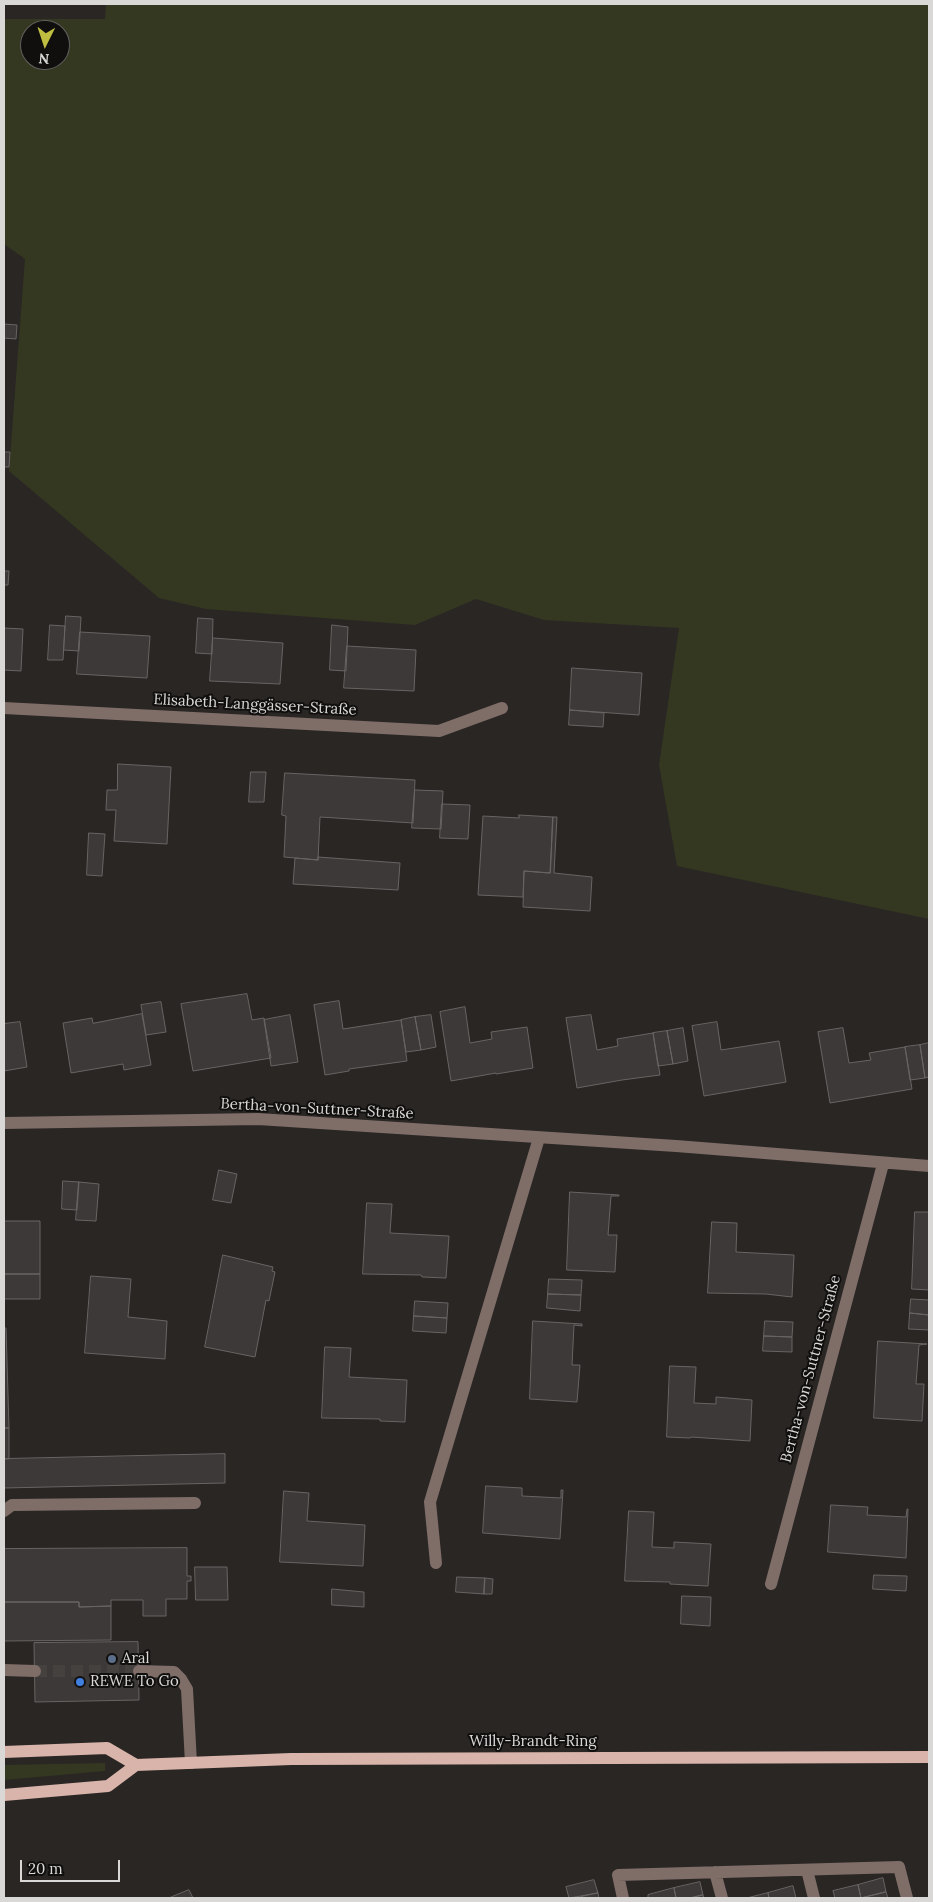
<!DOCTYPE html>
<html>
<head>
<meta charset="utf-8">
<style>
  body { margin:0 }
  #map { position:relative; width:933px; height:1902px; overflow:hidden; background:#292624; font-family:Lora,serif }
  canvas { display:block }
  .frame { position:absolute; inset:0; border:5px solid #dad8d7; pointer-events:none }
  .north { position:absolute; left:20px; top:20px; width:50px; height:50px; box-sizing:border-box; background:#100f0e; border:1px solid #615f5e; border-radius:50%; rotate:184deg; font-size:14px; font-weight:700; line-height:20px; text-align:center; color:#dad8d7 }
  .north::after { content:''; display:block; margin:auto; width:18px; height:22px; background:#bfbe41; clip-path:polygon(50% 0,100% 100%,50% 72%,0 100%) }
  .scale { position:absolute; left:20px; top:1860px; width:100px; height:22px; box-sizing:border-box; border:2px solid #dad8d7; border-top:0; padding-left:6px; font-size:15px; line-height:18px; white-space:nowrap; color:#dad8d7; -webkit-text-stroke:4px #100f0e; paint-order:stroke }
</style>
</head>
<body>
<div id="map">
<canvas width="933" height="1902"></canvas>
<div class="frame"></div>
<div class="north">N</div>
<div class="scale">20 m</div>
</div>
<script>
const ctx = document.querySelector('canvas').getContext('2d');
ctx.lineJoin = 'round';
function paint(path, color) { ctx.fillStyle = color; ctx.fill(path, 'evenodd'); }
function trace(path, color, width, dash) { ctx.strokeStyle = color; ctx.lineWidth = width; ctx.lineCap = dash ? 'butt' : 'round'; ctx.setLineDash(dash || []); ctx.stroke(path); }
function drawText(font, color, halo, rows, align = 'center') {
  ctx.font = font + ' Lora,serif'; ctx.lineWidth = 4; ctx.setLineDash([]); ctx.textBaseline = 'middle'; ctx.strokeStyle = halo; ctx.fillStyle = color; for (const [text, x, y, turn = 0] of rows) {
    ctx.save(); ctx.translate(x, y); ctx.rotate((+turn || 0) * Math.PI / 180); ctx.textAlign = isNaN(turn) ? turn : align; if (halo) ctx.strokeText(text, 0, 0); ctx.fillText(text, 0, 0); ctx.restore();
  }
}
paint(new Path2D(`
  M106 4H929V919L677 866 659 765 679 628 544 620 476 599 415 625 206 609 159 598 9 471 25 259 4 244V19H105ZM30 30H60V60H30Z
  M105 1763V1771L4 1780V1765Z`), '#353821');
const building = new Path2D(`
  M4 324 17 325 16 339 4 338Z
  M4 452H10L9 467H4Z
  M4 571H9L8 585H4Z
  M66 616 81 617 79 651 64 650Z
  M198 618 213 619 212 654 196 653Z
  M50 625 65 626 63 660H48Z
  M332 625 348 627 346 671 330 670Z
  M4 628 23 629 21 671 4 670Z
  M80 632 150 636 147 678 77 674Z
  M213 638 283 643 280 684 210 681Z
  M347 646 416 650 414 691 344 688Z
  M572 668 642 673 639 715 570 710Z
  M570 710 604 713 603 727 569 725Z
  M118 764 171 767 167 844 114 841 116 810H106L107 790H117Z
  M251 772H266L264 802H249Z
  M285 773 415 780 413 823 320 817 318 860 284 857 286 816 282 815Z
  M415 790 443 791 441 829 412 828Z
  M442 804 470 805 468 839 440 838Z
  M519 815 553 817 550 873 524 871 523 897 478 895 483 816 519 818Z
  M553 817H557L554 873 592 877 590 911 523 907 524 871 550 873Z
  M89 833 105 834 102 876 87 875Z
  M318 857 400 863 398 890 293 884 295 858 318 860Z
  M247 994 252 1020 264 1018 271 1058 193 1071 181 1004Z
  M339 1001 343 1029 401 1020 407 1061 349 1069V1071L325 1075 314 1005Z
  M161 1002 166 1032 146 1035 141 1005Z
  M465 1007 470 1043 492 1039 491 1032 527 1027 533 1068 496 1074V1073L451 1081 440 1012Z
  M142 1014 151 1065 124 1070 123 1064 71 1073 63 1023 92 1018 93 1023Z
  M290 1015 298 1062 271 1066 264 1020Z
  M431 1015 436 1047 421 1050 415 1017Z
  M591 1015 597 1050 618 1046 617 1039 653 1033 660 1075 622 1080 577 1088 566 1018Z
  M415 1017 421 1050 406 1052 401 1020Z
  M20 1022 27 1067 4 1071V1024Z
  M717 1022 721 1050 779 1041 786 1082 704 1096 692 1026Z
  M683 1028 688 1061 673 1064 667 1031Z
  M843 1028 849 1063 871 1060 869 1053 905 1047 912 1089 830 1103 818 1032Z
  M667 1031 673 1064 658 1066 653 1033Z
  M929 1043V1077L925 1078 920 1045Z
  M920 1045 925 1078 910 1080 905 1047Z
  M219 1170 237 1174 231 1203 213 1200Z
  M63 1181 79 1182 77 1210 62 1209Z
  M79 1182 99 1184 96 1221 76 1220Z
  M570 1192 619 1195V1196H611L608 1235H617L615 1272 567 1270Z
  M367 1203 392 1204 390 1233 449 1236 446 1278 422 1277 421 1275 363 1274Z
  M915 1212H929V1290L912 1289Z
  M4 1221H40V1274H4Z
  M712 1222 737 1223 736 1252 794 1255 792 1297 766 1294 708 1293Z
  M223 1255 273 1267 272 1271 275 1272 269 1301 266 1300 255 1357 205 1347Z
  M4 1274H40V1299H4Z
  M91 1276 131 1279 128 1317 167 1321 165 1359 85 1353Z
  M549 1279 582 1280 581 1295 548 1294Z
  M548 1294 581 1295 580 1311 547 1308Z
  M911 1299 929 1300V1315L910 1313Z
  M415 1301 448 1303 447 1318 414 1316Z
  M910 1313 929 1315V1330L909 1329Z
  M414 1316 447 1318 446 1333 413 1331Z
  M533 1321 582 1324V1326L574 1325 572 1365H580L577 1402 530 1399Z
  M765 1321 793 1322 792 1337 764 1336Z
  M4 1328H6L9 1428H4Z
  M764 1336 792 1337V1352L763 1351Z
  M878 1341 927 1344 919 1345 916 1384H924L922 1421 874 1418Z
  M325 1347 351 1348 349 1377 407 1380 405 1422 380 1421V1419L322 1418Z
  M670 1366 696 1367 694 1403 716 1404V1397L752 1400 750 1441 691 1437 690 1438 667 1437Z
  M4 1428H9V1459H4Z
  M225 1454V1483L4 1488V1459Z
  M486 1486 522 1488V1496L561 1498V1490H563L560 1539 483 1533Z
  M284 1491 309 1493 307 1521 365 1525 363 1566 280 1562Z
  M831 1505 868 1507 867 1515 906 1517 907 1509H908L906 1558 828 1552Z
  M629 1511 654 1512 652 1547 674 1548V1542L711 1544 708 1586 670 1584V1582L625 1581Z
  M187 1548V1576H191V1581H187V1599H166V1616H143V1600H111V1606L79 1607V1602H4V1549Z
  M195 1567H227L228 1600H196Z
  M874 1575 907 1576 906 1591 873 1589Z
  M457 1577 485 1578 484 1594 456 1592Z
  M485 1578 493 1579 492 1594H484Z
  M332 1589 364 1592V1607L332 1605Z
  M682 1596 711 1597 710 1626 681 1624Z
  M4 1602H79V1607L111 1606V1640L4 1641Z
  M138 1642 139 1700 35 1702 34 1643Z
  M883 1878 886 1892 861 1898 858 1885Z
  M594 1880 598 1893 569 1898 566 1887Z
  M700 1882 703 1895 690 1898H676L674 1888Z
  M858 1885 861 1898H835L833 1891Z
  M793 1886 796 1898H769L768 1893Z
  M674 1888 676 1898H648V1895Z
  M189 1890 193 1898H169Z
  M886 1892 888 1898H861Z
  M598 1893 599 1898H576Z
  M768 1893 769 1898H747Z
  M703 1895 704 1898H690Z`);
paint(building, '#3d3939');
trace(building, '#696464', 1);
trace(new Path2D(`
  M35 1671H139`), '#44413f', 12, [12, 6]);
trace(new Path2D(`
  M4 708 439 731 502 708
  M4 1123 258 1119 676 1146 929 1166
  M4 1511 12 1505 195 1503
  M436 1563 430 1502 539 1138
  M771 1584 883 1164
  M4 1670 35 1671
  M139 1671 174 1672 181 1679 187 1689 191 1763
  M807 1870 814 1898
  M715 1872 722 1898
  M623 1898 618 1875 899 1867 907 1898`), '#7f6d68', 12);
trace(new Path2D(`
  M4 1752 107 1748 136 1765 291 1759 929 1757
  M4 1795 108 1786 136 1765`), '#d9b4aa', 12);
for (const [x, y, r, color] of [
  [112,1659,5,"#5c6f8a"],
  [80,1682,5,"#3f7fe0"]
]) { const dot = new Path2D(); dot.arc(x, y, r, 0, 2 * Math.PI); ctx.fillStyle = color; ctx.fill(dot); trace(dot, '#100f0e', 2); }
drawText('15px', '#dad8d7', '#100f0e', [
  ["Elisabeth-Langgässer-Straße",255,705,3],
  ["Bertha-von-Suttner-Straße",317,1109,3],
  ["Bertha-von-Suttner-Straße",811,1369,-75],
  ["Willy-Brandt-Ring",533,1742]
]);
drawText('15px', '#dad8d7', '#100f0e', [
  ["Aral",122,1659],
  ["REWE To Go",90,1682]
], 'left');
</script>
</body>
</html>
